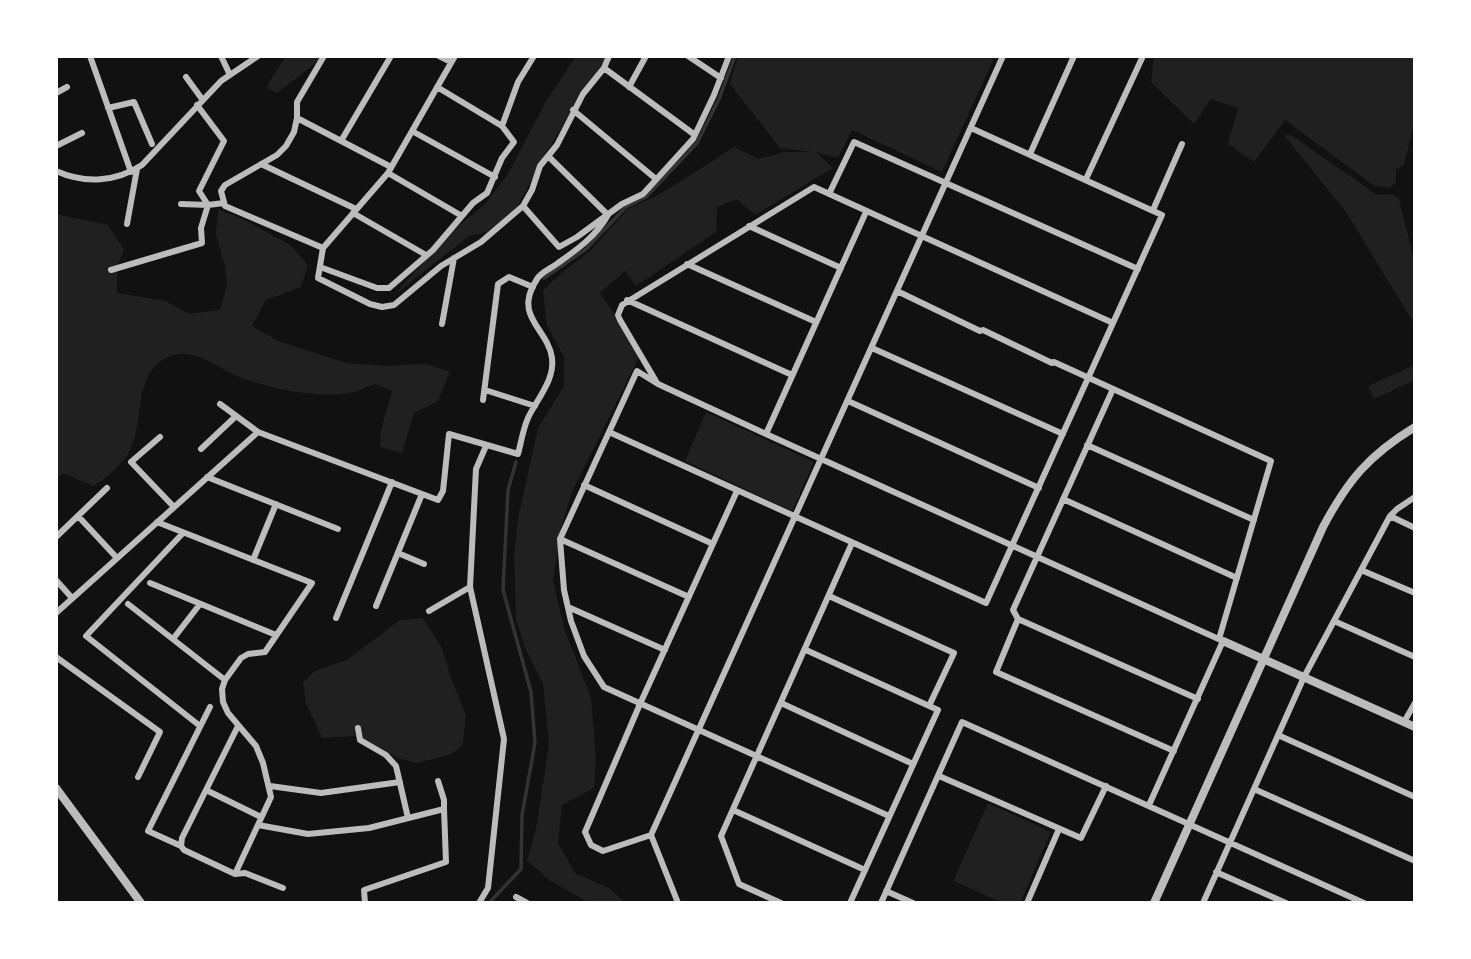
<!DOCTYPE html>
<html>
<head>
<meta charset="utf-8">
<style>
  body { margin:0 }
  #map { position:relative; width:1471px; height:959px; overflow:hidden; background:#111; font-family:"Crimson Pro",serif }
  canvas { display:block }
  .frame { position:absolute; inset:0; border:58px solid #fff; pointer-events:none }
</style>
</head>
<body>
<div id="map">
<canvas width="1471" height="959"></canvas>
<div class="frame"></div>
</div>
<script>
const ctx = document.querySelector('canvas').getContext('2d');
ctx.lineJoin = 'round';
function paint(path, color) { ctx.fillStyle = color; ctx.fill(path, 'evenodd'); }
function trace(path, color, width, dash) { ctx.strokeStyle = color; ctx.lineWidth = width; ctx.lineCap = dash ? 'butt' : 'round'; ctx.setLineDash(dash || []); ctx.stroke(path); }
paint(new Path2D(`
  M286 56H322L321 59 277 93 267 88 271 79Z
  M576 56H607L544 156 516 209 492 231 469 236 393 296 451 232 484 205 508 174 545 103Z
  M738 56H995L942 172 852 130 838 158 816 152 833 168 755 215 737 199 717 207 716 232 636 286 625 271 600 293 616 316 639 357 572 492 561 528 553 581 565 631 591 697 596 761 594 788 562 805 558 843 575 873 609 888 625 903H589L548 879 527 860 536 829 549 744 543 684 525 648 516 620 514 556 518 518 538 428 564 386V357L547 325 543 291 559 275 589 252 628 209 662 193 734 147 758 159 785 152H813L780 148 730 84Z
  M1154 56H1415V120L1404 164 1396 170V183L1388 188 1373 185 1285 120 1254 162 1228 144 1238 108 1211 99 1194 124 1151 82Z
  M1284 135H1291L1377 195 1392 194 1399 199 1415 264V325L1346 212Z
  M218 209 247 221 290 245 308 265 301 287 266 300 252 326 278 341 346 363 384 366 426 364 450 372 438 401 414 413 402 453 380 447 381 430 392 391 375 384C367 387 358 392 350 393 317 398 276 390 245 379 220 371 192 343 166 358 136 374 143 411 134 439 129 460 110 475 93 486L63 473 56 479V214L108 225 124 250 117 266V293L166 301 189 314 220 310 227 285 225 266 216 235Z
  M1415 365V380L1374 399 1368 386Z
  M706 412 814 462 792 511 685 461Z
  M423 618 442 648 452 681 466 715 463 744 452 754 417 763 401 759 355 736 322 738 306 703 303 683 316 670 347 660 400 620Z
  M988 803 1051 832 1020 903H1003L953 881Z`), '#202020');
trace(new Path2D(`
  M544 278 586 249 626 207 646 197 697 143 719 99 735 56
  M489 903 521 869 522 815 535 743 531 692 503 590 508 490 516 462`), '#333', 3.5);
trace(new Path2D(`
  M90 56 131 172
  M221 56 230 75
  M439 56 451 62
  M455 56 388 173 323 248 318 278 370 304 382 307 394 305 441 266 481 242 523 206 532 190 540 166 557 145 583 94 604 68 609 56
  M688 56 721 78
  M604 68 695 135
  M186 77 202 99
  M629 87 646 56
  M56 93 67 87
  M108 108 134 102 152 144
  M573 110 656 179
  M297 118 391 167
  M502 126 518 82 534 56
  M412 131 495 177
  M341 141 391 56
  M56 146 82 133
  M1030 154 1074 56
  M261 164 356 209
  M56 171C85 184 116 182 142 165L221 81 258 56
  M388 173 462 216
  M1086 179 1143 56
  M829 194 854 142 1138 269
  M181 204 208 205 224 203
  M523 206 559 247 577 237 622 204 643 194 693 139 714 95 729 56
  M1153 210 1182 144
  M353 213 426 255
  M127 224 137 169
  M749 226 841 268
  M323 248 225 206 221 191 225 185 277 155 286 146 294 132 297 118V102L324 56
  M687 264 816 322
  M320 267 377 288H389L433 250 473 203 487 193 502 158 514 142 502 126 437 87
  M111 270 202 243 201 228 208 205 199 191 224 141 197 105
  M897 291 980 331 983 330 1052 363 1054 362 1271 461 1219 639
  M627 300 792 375
  M442 324 454 258
  M872 348 1063 434
  M657 383 620 320 618 315 622 305 814 187 1113 323
  M1113 389 1013 610 1018 619 1198 699
  M485 390 535 406
  M483 400 498 284 509 277 533 287
  M848 401 1039 488
  M220 404 258 432 438 500 443 491 449 434 518 454C521 443 523 429 528 418 537 399 555 380 552 358 548 328 512 317 537 279 541 272 552 268 558 263 578 249 596 236 608 215L548 156
  M609 432 986 603 1162 215 971 128
  M766 434 866 212
  M160 437 131 462 174 507
  M1087 445 1254 520
  M201 449 236 416
  M207 477 338 529
  M584 485 713 544
  M1063 499 1237 578
  M78 516 117 558
  M1390 516 1397 509 1415 497
  M157 522 312 583 265 652 248 654 241 658 225 680 222 689 223 702 228 713 256 746 263 763 271 797 235 874
  M183 533 86 636 200 726
  M56 537 107 488
  M560 539 689 597
  M398 553 424 564
  M253 560 276 504
  M1361 570 1415 593
  M56 580 72 598
  M150 583 276 635
  M829 596 954 653 929 706
  M128 604 225 680
  M376 606 422 494
  M568 607 665 650
  M429 611 470 587
  M56 613 258 432
  M336 618 392 482
  M1018 619 996 672 1174 751
  M1334 621 1415 657
  M173 639 200 604
  M806 650 938 710 850 903
  M56 657 160 732 138 777
  M781 703 913 764
  M1404 722 1415 703
  M238 726 182 838 181 846 184 850 235 874 245 873 283 888
  M358 728 360 740 386 755 396 766 408 818
  M1278 735 1415 797
  M939 776 1081 838 1106 786
  M438 781 444 800V809
  M270 786 321 793 400 782
  M1254 789 1415 861
  M206 790 261 817
  M733 810 865 870
  M889 816 604 687 584 656 571 621 564 590 560 539 637 371 658 384 766 434 1223 641 1149 805
  M258 825 308 834 369 828 444 809 446 862 364 890 365 903
  M651 835 603 851 591 845 585 832 640 704 737 491
  M181 846 148 831 210 707
  M1216 872 1286 903
  M886 891 913 903
  M516 897 527 903
  M479 903 488 888 504 739 470 587 476 469 486 446
  M678 903 651 835 1003 56
  M781 903 739 884 721 836 852 543
  M881 903 962 722 1364 903
  M1027 903 1059 829
  M1203 903 1304 677 1390 516 1415 528`), '#bcbcbc', 6);
trace(new Path2D(`
  M1223 641 1415 727
  M56 788 141 903
  M1154 903 1323 527C1348 480 1369 455 1415 427`), '#bcbcbc', 8);
</script>
</body>
</html>
